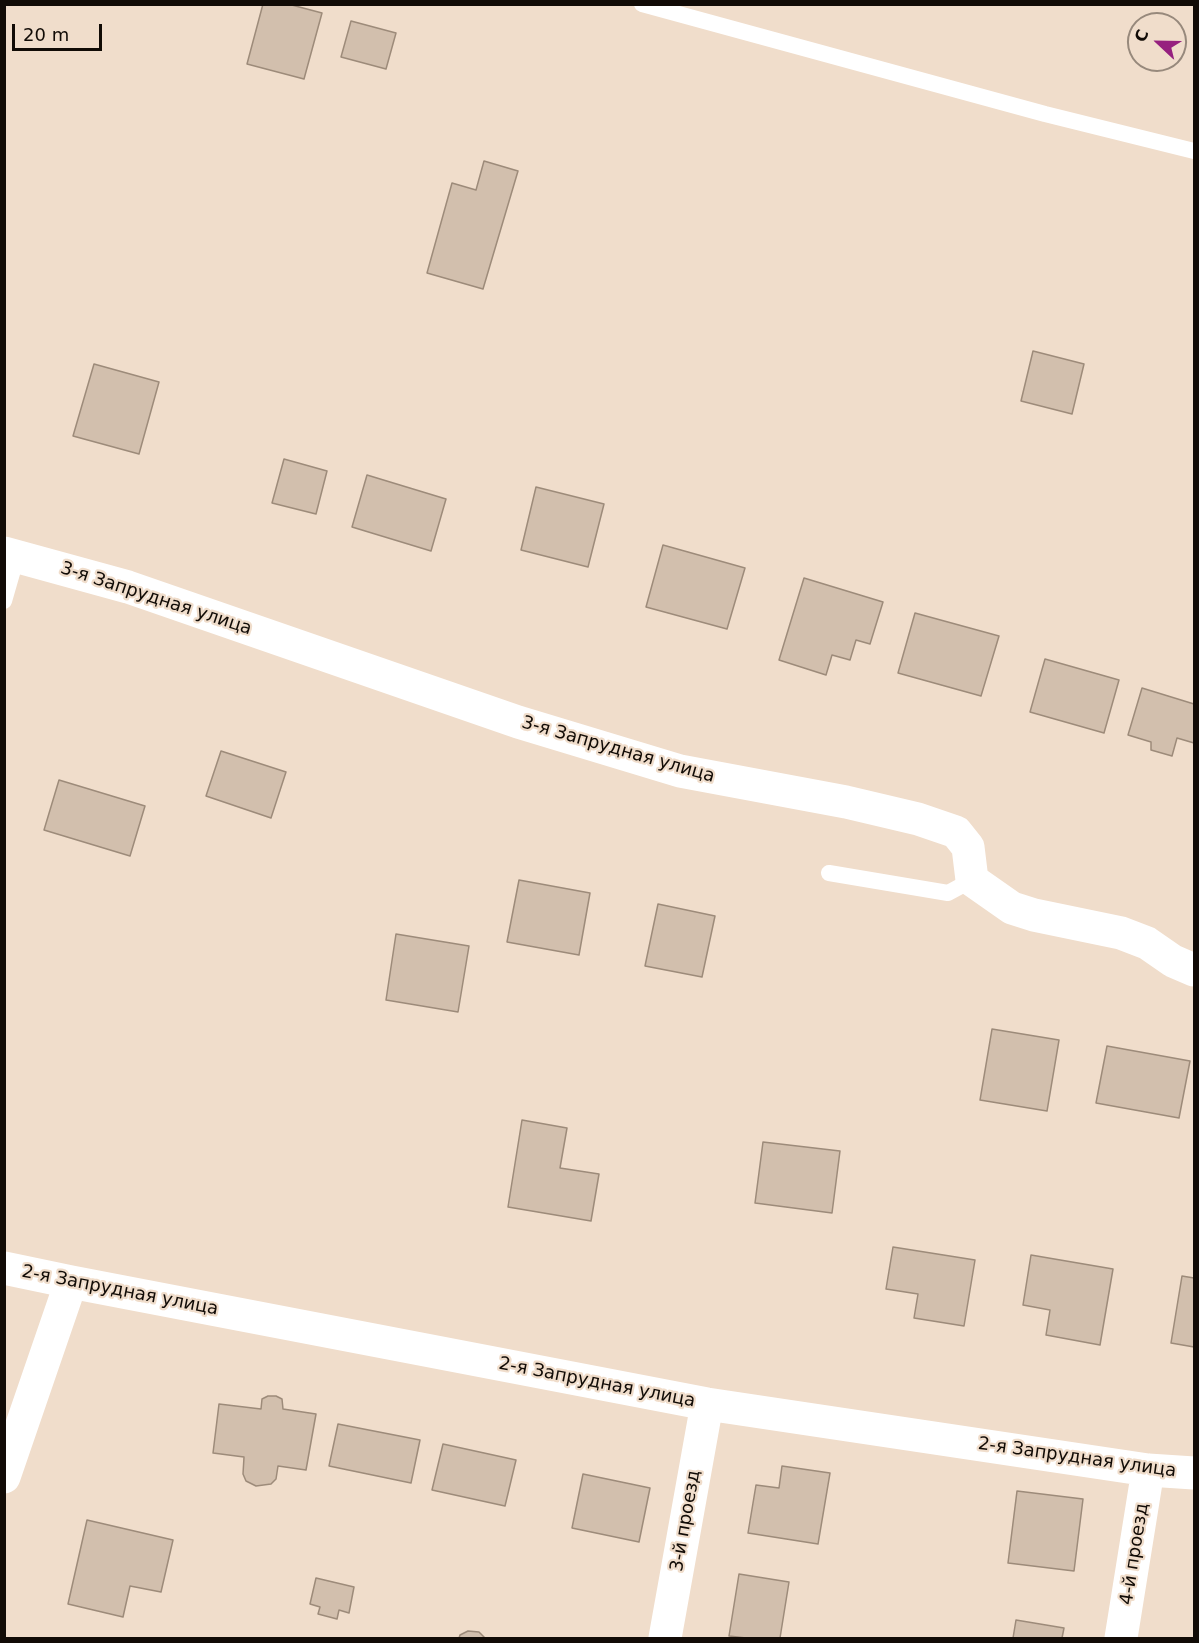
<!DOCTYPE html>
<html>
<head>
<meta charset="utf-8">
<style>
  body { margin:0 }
  #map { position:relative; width:1199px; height:1643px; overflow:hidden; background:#f0ddcb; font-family:"DejaVu Sans",sans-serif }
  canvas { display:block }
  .frame { position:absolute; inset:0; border:6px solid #110b06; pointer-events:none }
  .north { position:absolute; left:1127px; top:12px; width:60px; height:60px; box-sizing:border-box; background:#f0ddcb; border:2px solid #97897c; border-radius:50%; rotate:292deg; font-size:16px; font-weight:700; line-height:24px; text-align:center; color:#110b06 }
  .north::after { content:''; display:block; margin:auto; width:21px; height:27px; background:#96217f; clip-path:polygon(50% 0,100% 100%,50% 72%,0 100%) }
  .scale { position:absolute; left:12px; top:24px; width:90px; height:27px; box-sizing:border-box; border:3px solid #110b06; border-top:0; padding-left:8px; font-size:18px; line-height:21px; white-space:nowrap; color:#110b06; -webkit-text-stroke:4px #f0ddcb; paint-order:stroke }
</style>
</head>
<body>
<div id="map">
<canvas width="1199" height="1643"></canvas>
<div class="frame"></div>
<div class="north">С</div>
<div class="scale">20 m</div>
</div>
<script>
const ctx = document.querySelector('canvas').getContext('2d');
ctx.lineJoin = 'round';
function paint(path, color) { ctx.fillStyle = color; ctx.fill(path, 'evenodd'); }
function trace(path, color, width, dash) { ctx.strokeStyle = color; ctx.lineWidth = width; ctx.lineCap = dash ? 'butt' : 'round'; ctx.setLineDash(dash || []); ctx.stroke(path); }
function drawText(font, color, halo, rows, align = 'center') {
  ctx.font = font + ' "DejaVu Sans",sans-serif'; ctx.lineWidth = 4.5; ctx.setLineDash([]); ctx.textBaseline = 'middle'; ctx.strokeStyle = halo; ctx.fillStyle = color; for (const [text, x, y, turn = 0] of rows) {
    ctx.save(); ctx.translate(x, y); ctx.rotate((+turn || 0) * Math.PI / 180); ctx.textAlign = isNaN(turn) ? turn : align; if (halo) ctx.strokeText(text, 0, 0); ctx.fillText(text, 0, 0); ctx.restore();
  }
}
const building = new Path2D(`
  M263 4H288L322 13 304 79 247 64Z
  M351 21 396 33 386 69 341 57Z
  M484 161 518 171 483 289 427 273 452 183 476 190Z
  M1033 351 1084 364 1072 414 1021 401Z
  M94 364 159 382 139 454 73 436Z
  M284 459 327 471 316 514 272 503Z
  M367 475 446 499 431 551 352 527Z
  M536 487 604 504 588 567 521 550Z
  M663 545 745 568 727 629 646 607Z
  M804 578 883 602 870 644 856 640 850 660 832 655 826 675 779 660Z
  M915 613 999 636 981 696 898 673Z
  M1045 659 1119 680 1104 733 1030 712Z
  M1142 688 1194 704V743L1177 738 1172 756 1151 750V742L1128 735Z
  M221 751 286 772 271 818 206 796Z
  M59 780 145 806 130 856 44 830Z
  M519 880 590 893 579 955 507 942Z
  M658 904 715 916 702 977 645 966Z
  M396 934 469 946 458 1012 386 1000Z
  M992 1029 1059 1040 1047 1111 980 1100Z
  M1107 1046 1190 1061 1179 1118 1096 1103Z
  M522 1120 567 1128 560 1168 599 1174 591 1221 508 1207Z
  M763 1142 840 1151 832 1213 755 1203Z
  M893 1247 975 1260 964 1326 914 1318 918 1294 886 1289Z
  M1031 1255 1113 1269 1100 1345 1046 1335 1050 1310 1023 1305Z
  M1182 1276 1194 1278V1347L1171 1343Z
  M268 1396H276L282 1399 283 1409 316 1414 306 1470 278 1466 276 1479 271 1484 256 1486 246 1481 243 1474 244 1457 213 1453 219 1404 261 1409 262 1399Z
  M338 1424 420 1440 411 1483 329 1466Z
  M443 1444 516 1460 505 1506 432 1490Z
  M782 1466 830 1473 818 1544 748 1533 756 1485 779 1488Z
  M583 1474 650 1488 639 1542 572 1528Z
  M1017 1491 1083 1499 1074 1571 1008 1563Z
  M87 1520 173 1540 161 1592 130 1586 123 1617 68 1604Z
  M739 1574 789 1582 780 1638H746L729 1636Z
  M316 1578 354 1587 349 1613 339 1610 337 1619 318 1614 320 1607 310 1604Z
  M1016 1620 1064 1628 1062 1638H1013Z
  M468 1631 479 1632 485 1638H459L460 1635Z`);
paint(building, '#d2bfad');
trace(building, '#9d8b7a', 1.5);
trace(new Path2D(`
  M642 4 1045 114 1194 151
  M4 601 17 556
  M829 873 948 893 972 880`), '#fff', 16);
trace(new Path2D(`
  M4 553 128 587 518 722 680 771 846 802 918 819 956 832 968 847 972 880 1012 908 1034 915 1121 933 1147 943 1173 961 1194 970
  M4 1268 71 1282 707 1404 1148 1470 1194 1473
  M4 1477 71 1282
  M665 1638 707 1404
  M1121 1638 1148 1470`), '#fff', 33);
drawText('18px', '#110b06', '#f0ddcb', [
  ["3-я Запрудная улица",156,599,18],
  ["3-я Запрудная улица",618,750,16],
  ["2-я Запрудная улица",120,1291,11],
  ["2-я Запрудная улица",597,1383,11],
  ["2-я Запрудная улица",1077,1458,8],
  ["3-й проезд",686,1521,-80],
  ["4-й проезд",1135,1554,-81]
]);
</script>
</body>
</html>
